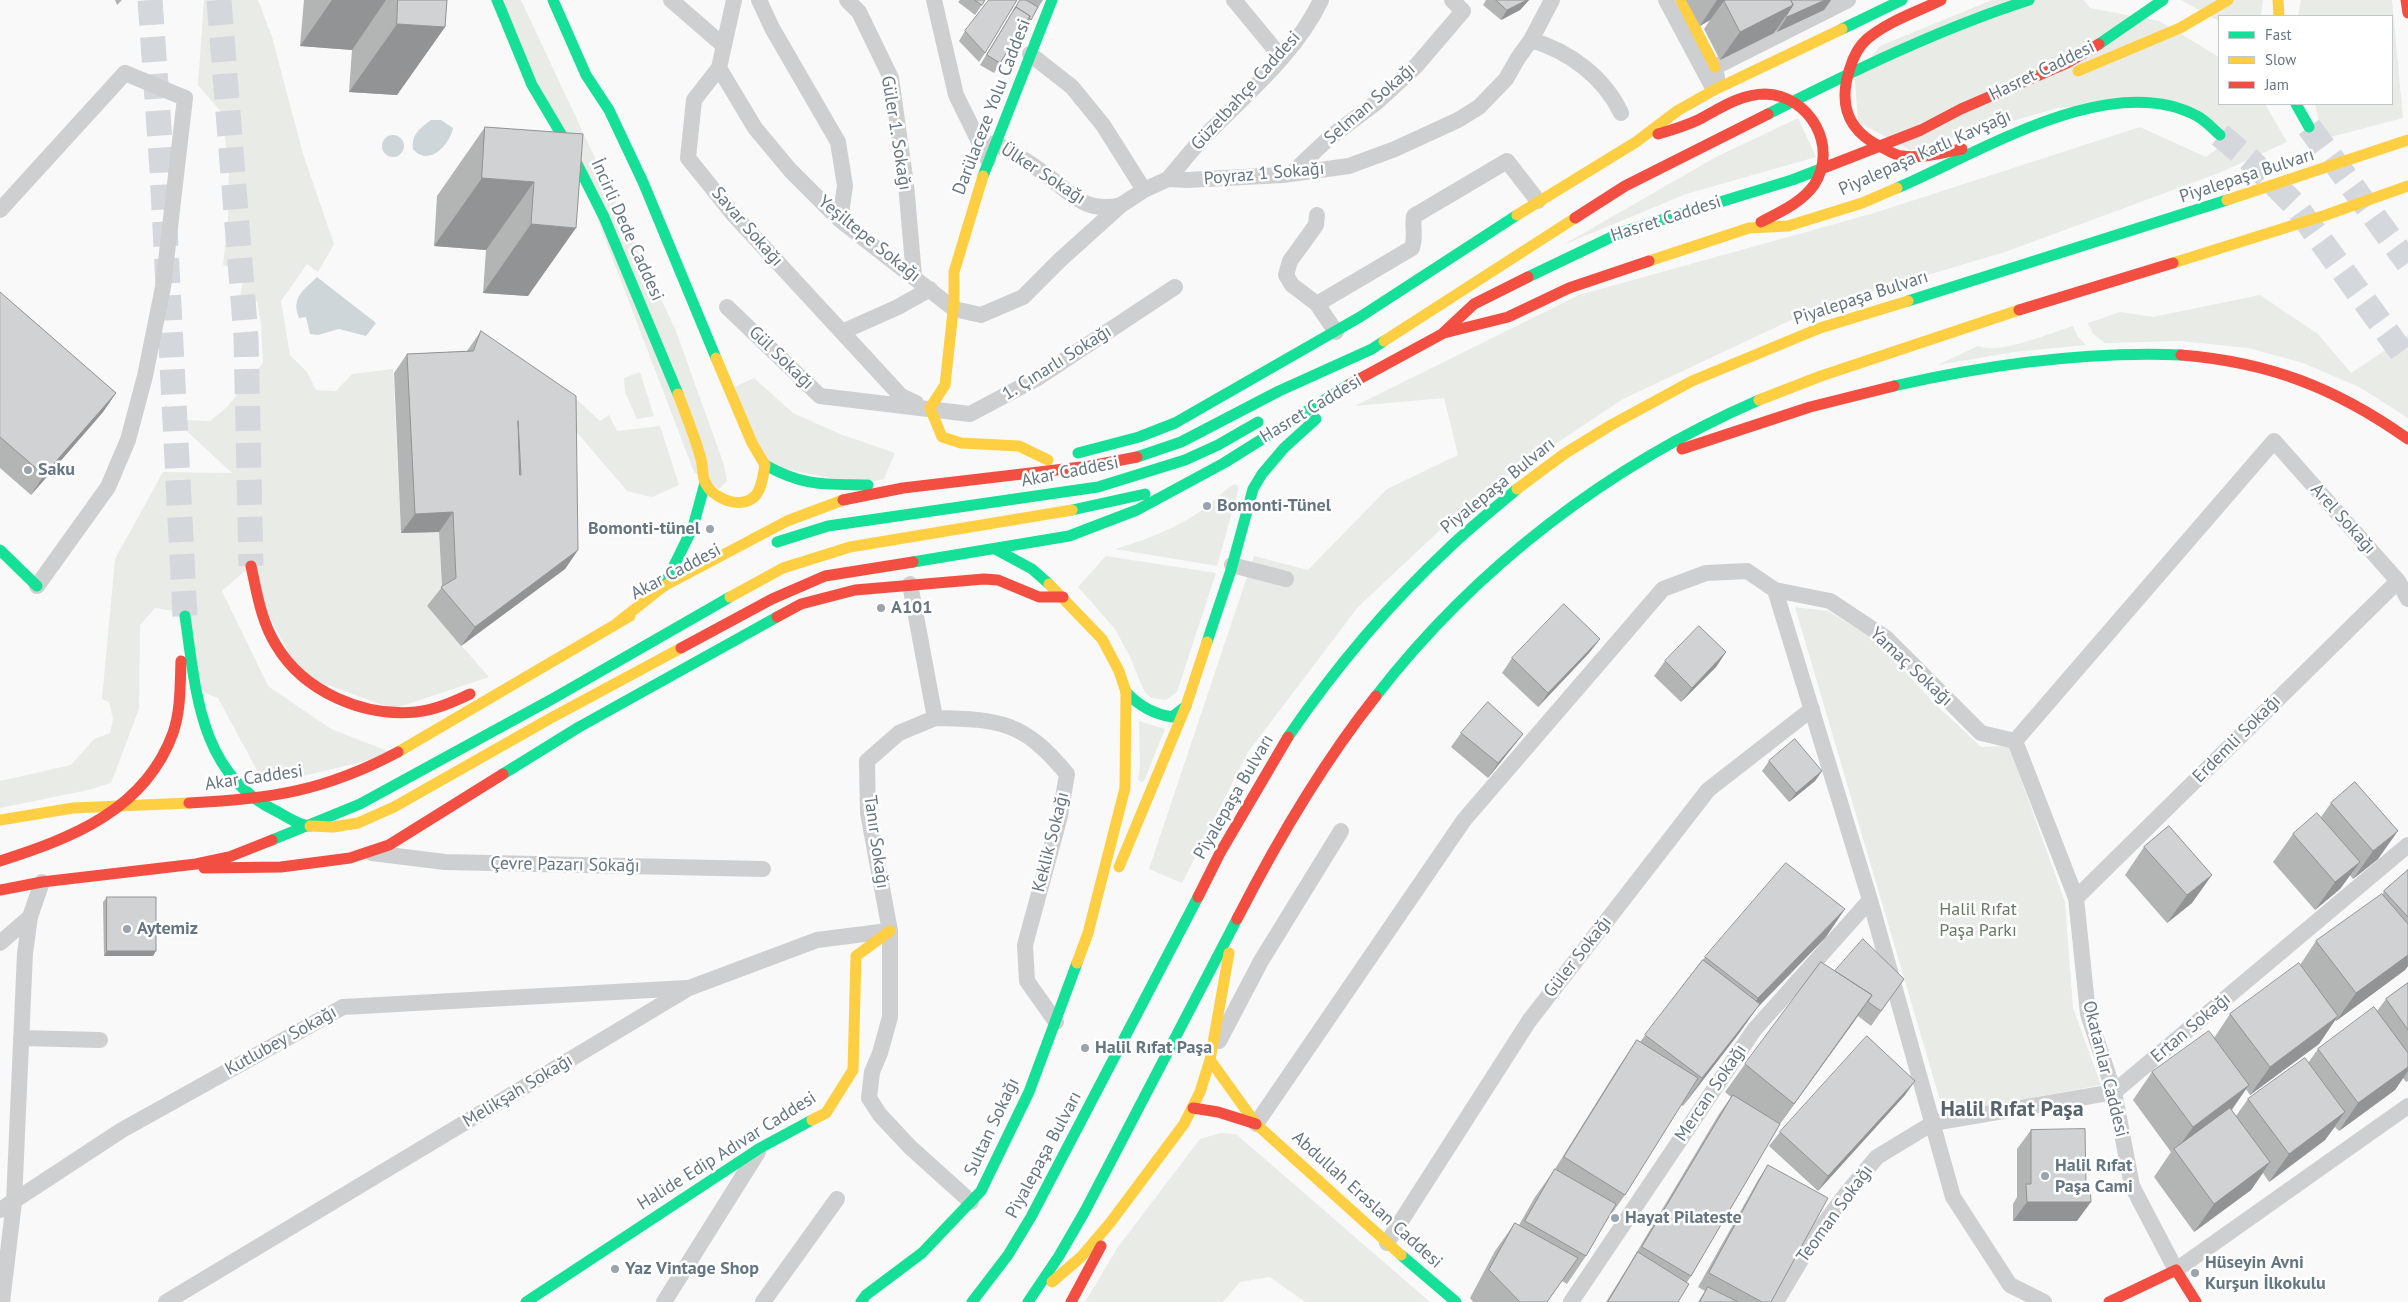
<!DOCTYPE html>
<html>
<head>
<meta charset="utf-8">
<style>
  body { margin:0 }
  #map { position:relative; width:2408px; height:1302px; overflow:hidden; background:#f9f9f9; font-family:"PT Sans",sans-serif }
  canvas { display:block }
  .legend { position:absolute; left:2218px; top:15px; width:175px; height:90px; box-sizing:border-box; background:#fff; border:1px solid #c1c8cd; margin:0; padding:6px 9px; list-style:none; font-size:15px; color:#657683 }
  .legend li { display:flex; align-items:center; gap:10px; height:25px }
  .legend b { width:25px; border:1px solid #c1c8cd }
</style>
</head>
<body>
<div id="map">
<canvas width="2408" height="1302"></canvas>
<ul class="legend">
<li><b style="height:6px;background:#16e098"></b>Fast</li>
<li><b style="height:6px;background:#ffcf43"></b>Slow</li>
<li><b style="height:6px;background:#f24e42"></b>Jam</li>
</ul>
</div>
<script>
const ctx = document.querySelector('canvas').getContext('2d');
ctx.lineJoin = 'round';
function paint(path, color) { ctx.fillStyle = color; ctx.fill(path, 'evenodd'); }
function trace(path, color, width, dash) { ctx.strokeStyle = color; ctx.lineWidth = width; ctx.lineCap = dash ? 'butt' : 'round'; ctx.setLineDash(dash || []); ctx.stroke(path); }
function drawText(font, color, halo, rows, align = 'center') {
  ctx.font = font + ' "PT Sans",sans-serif'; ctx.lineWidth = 5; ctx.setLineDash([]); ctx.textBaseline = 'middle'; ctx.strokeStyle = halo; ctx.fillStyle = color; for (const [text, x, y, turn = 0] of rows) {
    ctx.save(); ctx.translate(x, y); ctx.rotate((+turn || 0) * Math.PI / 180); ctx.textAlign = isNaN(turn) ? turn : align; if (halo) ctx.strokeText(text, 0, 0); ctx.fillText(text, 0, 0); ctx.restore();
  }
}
paint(new Path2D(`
  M204 0H258L272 37 303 154 334 244 318 272 307 264 281 301 290 355 307 372 316 390 336 391 352 374 393 369 401 533 439 532 442 597 427 606 489 677 393 709 301 675 245 571 222 591 268 686 331 729 395 754 282 781 259 774 218 698 204 693 180 612 155 608 140 625 139 709 111 783 88 790 0 808V781L71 765 94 739 110 733 113 719 109 702 102 699 115 559 163 472 232 473 163 409 166 405 183 420 210 421 227 407 263 363 261 324 257 301 240 297 245 271 223 265 228 218 229 170 222 113 198 85Z
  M490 0H521L676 331 724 465 727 481 719 489 694 472 583 181Z
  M1992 0H2084L2090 8 2159 21 2219 57V104H2265L2287 142 2219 173 2005 252 1819 307 1623 399 1473 499 1358 607 1248 752 1182 883 1149 869 1254 556 1308 570 1387 489 1458 455 1444 398 1355 406 1579 295 1871 214 2140 127 2206 157 2230 139 2168 102 2058 108 1910 150 1858 122 1855 79 1880 46Z
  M2181 0H2263L2261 16H2219V21Z
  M2301 0H2392L2403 118 2323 139 2315 104H2392V16H2298Z
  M1798 118 1816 157 1686 194 1563 245 1716 157Z
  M2260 295 2318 334 2351 373 2408 335V418L2359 387 2303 363 2248 348 2180 341 2105 343 2093 334 2088 323 2120 312 2153 317Z
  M2073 326 2078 337 2086 345 2014 352 1938 365 1978 346C2000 355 2050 333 2073 326Z
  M640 372 654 416 637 419 625 392 624 378Z
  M754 378 793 413 840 434 895 453 884 479 861 484 765 465 732 388Z
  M575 398 600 421 609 415 617 431 660 426 679 485 652 497 627 491 563 416Z
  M1235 484 1238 486V491L1217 566 1115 549C1146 540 1174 529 1201 511 1212 504 1225 488 1235 484Z
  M1106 556 1216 573 1177 692 1166 700 1151 698 1144 691 1130 657 1115 629 1078 587Z
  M1795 607 1828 611 1877 641 1931 700 1981 747 2009 746 2065 902 2073 1008 2101 1085 1944 1114Z
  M1139 721 1165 729 1144 781 1141 782 1138 780 1140 767Z
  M1221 1133 1236 1134 1430 1302H1305L1270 1277 1240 1282 1223 1302H1085L1118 1247 1200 1139Z`), '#e8ebe6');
paint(new Path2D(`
  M431 120H441L453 128C450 144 429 168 413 149 411 135 420 128 431 120Z
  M382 146a11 11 0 1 1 22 0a11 11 0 1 1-22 0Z
  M317 277 376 323 366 336 339 329 318 335 310 334 306 317 299 318C291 297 303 291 317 277Z`), '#ced6d9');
trace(new Path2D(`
  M150 0 162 170 185 616
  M219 0 246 337 251 566
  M2309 127 2408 263
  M2220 135 2251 161 2295 205 2408 361`), '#d4d8dc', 25, [25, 12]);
trace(new Path2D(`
  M671 0 724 46
  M734 0 719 68 694 100 688 158 733 214 901 396 916 403
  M759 0 772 28 838 142 845 186 840 220
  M847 0 859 12 891 78 906 184 914 276
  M934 0 956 95 988 160
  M1234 0 1281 57
  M1666 0 1713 88
  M1531 40C1569 51 1604 77 1621 113
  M1030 54 1072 87 1103 125 1144 190
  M719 68 755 128 790 170 840 220 954 309 981 315 1023 297 1060 260 1121 205 1144 190 1168 179 1187 180 1283 175 1349 166 1395 149 1458 120 1479 107 1506 79 1518 58 1531 40 1552 0
  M1717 78 1715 67 1848 0
  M995 143C1009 151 1024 159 1038 169 1067 188 1082 215 1121 205
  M1293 172 1329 138 1377 102 1416 66 1463 11 1452 0
  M1168 179C1182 163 1195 145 1211 130 1250 91 1297 51 1321 0
  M0 210 125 73 185 98 163 287 145 376 128 440 108 487 37 586
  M1317 304 1292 285 1286 275 1290 261 1316 225 1317 215
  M727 307 820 396 970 414 1036 379 1175 287
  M842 332 898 307 930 289
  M1336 332 1317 304 1412 248C1416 236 1412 227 1414 216L1507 161 1538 201
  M1232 565 1286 579
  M910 584 935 718 899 733 867 761 868 813 890 931V1017L880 1053 872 1072 869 1098 880 1115 910 1147 971 1202
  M1775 590 1830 601 1886 638 1981 733 2015 741
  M935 718C1001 719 1024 722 1067 774L1060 816 1025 945 1027 981 1056 1022
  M2015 741 2076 898 2088 1014 2114 1092 2132 1186 2176 1270 2408 1106
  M2015 741 2274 441 2398 581 2408 599
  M372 853 445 862 763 869
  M2076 898 2398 581
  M0 943 30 917
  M21 1038 100 1040
  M1219 1041 1261 961 1341 831
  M1256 1124 1464 820 1663 589 1706 573 1747 571 1775 590 1870 900 1953 1197 2010 1285 2044 1302
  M0 1210 122 1130 343 1007 687 988
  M1387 1243 1529 1021 1708 790 1812 709
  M2 1302 14 1202 25 953 30 917 42 882
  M166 1302 689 988 817 940 888 931
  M664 1302 758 1152
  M763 1302 837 1199
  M1571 1302 1754 1030 1870 900
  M1776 1302 1817 1233 1846 1194 1877 1157 1933 1123 2114 1092 2408 845`), '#cecfd0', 16);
trace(new Path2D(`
  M497 0 532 85 567 144 604 217 678 394
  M553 0 586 75 609 110 643 182 716 358
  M1842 29 1902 0
  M2099 44 2163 0
  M2296 104 2309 127
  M1768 114C1853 71 1939 29 2029 0
  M983 176 1052 0
  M1897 188C1977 154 2110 69 2197 116 2205 120 2213 129 2220 135
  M1528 277 1622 232 1792 180 1826 167
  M1908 301 2227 200
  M1894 386C1987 365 2085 351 2181 355
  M1078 453 1139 437 1175 423 1360 317 1517 215
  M1137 457 1181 442 1279 391 1372 349 1384 341
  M765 465C805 487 824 484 868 485
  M1072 510 1145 494
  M777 542 828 526 1098 487 1185 460 1218 445 1258 422
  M995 549 1032 569 1049 584
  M0 550 37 586
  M913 562 1069 536 1137 510 1224 463 1350 384
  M664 586 693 527 705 483
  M185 616C196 690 199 774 276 811 286 816 299 826 310 826
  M1207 642 1231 570 1253 489 1262 474 1284 448 1316 419
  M1126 692C1139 706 1153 714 1172 717L1186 706
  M1376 696C1476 567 1609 465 1759 400
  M1288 737C1335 668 1390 603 1451 546 1472 526 1495 508 1517 489
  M503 774 579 727 777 617
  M272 840 360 804 554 698 730 597
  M1401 1255 1456 1302
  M526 1302 760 1148 812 1120
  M861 1302 866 1295 922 1253 981 1191 1029 1092 1077 963
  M972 1302 1008 1255 1031 1217 1198 897
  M1028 1302 1059 1256 1085 1211 1237 919`), '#16e098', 11);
trace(new Path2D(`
  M1681 0 1715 67
  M2278 0 2279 16
  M2078 71 2180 28 2228 0
  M983 176 954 272V302L945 385 930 408 942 437 961 443 1019 446 1048 460
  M2227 200 2408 140
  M1517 215 1636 142 1677 111 1714 90 1842 29
  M1649 261 1749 228 1788 226 1862 203 1897 188
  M2173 263 2326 215 2408 186
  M1384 341 1575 218
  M678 394C686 415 695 437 701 459 703 466 702 476 705 482 712 498 739 510 754 497 762 490 763 475 765 465L752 443 716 358
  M1759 400 1821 376 2019 310
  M1517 489 1564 454 1611 425 1692 381 1820 328 1908 301
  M1049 584 1102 639 1119 671 1126 692 1125 788 1088 933 1077 963
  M730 597 783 568 850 547 1072 510
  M617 623 664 586 787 521 843 500
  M398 752 630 616
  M0 820 73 808 189 803
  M310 826 333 827 358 823 394 807 551 718 681 648
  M1119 867 1186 706 1207 642
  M1210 1060 1256 1124 1401 1255
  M812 1120 826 1113 853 1070 856 956 890 931
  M1052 1282 1081 1257 1110 1223 1184 1124 1200 1092 1210 1060 1229 953`), '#ffcf43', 11);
trace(new Path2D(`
  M1941 0C1917 12 1888 21 1867 39 1859 46 1853 58 1850 68 1838 104 1847 130 1881 147 1888 150 1894 155 1902 156 1922 159 1943 152 1962 149
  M2406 0 2408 13
  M1658 134C1672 130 1685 126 1698 120 1719 109 1740 94 1765 94 1810 95 1839 147 1814 185 1801 203 1780 212 1761 222
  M1826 167 1921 130 1961 109 2067 63 2099 44
  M1575 218 1625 186 1768 114
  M2019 310 2173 263
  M1444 333 1508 317 1569 288 1649 261
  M2181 355C2269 362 2336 388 2408 439
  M1350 384 1442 334 1474 304 1528 277
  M1682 449 1810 407 1894 386
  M843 500 903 488 1090 466 1137 457
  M251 566C257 593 261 621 276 645 304 692 363 717 416 712 435 710 453 702 470 694
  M777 617 801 604 855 590 984 579 998 580 1039 597H1063
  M681 648 772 599 825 576 913 562
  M189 803C271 799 325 791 398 752
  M0 861C72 838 145 810 173 733 181 710 180 684 181 661
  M204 868 281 867 350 858 389 845 503 774
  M0 890 42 882 196 864 229 857 272 840
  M1198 897 1220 853 1288 737
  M1237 919C1277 841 1321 765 1376 696
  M1193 1108 1218 1112 1256 1124
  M1071 1302 1101 1246
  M2109 1302 2176 1270 2196 1302`), '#f24e42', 11);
paint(new Path2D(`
  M115 0H122L117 5Z
  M304 0H447L445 27 397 95 349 92 352 50 300 46Z
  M960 0H985L975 15 958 2Z
  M1020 0H1043L1027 25 1025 24 994 73 980 65Z
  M1486 0H1529L1520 10 1501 20 1483 5Z
  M1686 0H1831L1824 10 1777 32 1776 30 1774 33 1720 60 1704 29 1710 20 1700 26Z
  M965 31 985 53 979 62 959 41Z
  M485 127 583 134 528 296 483 293 486 250 434 246 437 196Z
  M0 292 116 393 103 412 31 495 0 468Z
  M481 331 578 550 565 569 461 646 427 606 442 587 439 532 401 533 394 373 407 354 467 351Z
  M1600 639 1589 653 1538 707 1502 673 1512 658Z
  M1726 652 1716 667 1681 702 1654 676 1665 661Z
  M1461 733 1523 734 1512 748 1488 778 1451 747Z
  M1769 761 1822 771 1815 781 1789 802 1762 771Z
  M2355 782 2378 859 2353 879 2350 875 2340 889 2315 910 2273 862 2293 834 2321 817 2331 803Z
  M2169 826 2192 903 2167 923 2125 875 2144 847Z
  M2408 870V966L2405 970 2336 1021 2335 1020 2319 1044 2250 1095 2246 1089 2232 1110 2236 1116 2248 1099 2308 1063 2318 1049 2377 1011 2386 999 2408 983V1081L2406 1082 2403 1078 2395 1090 2339 1131 2335 1127 2325 1140 2269 1182 2263 1173 2251 1190 2194 1232 2154 1177 2171 1152 2133 1100 2152 1072 2214 1038 2230 1014 2300 965 2316 941 2382 895 2384 891Z
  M107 897 153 956H104L103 902Z
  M1826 937 1757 1008 1740 1032 1683 1106 1681 1105 1625 1195 1605 1223 1586 1256 1567 1284 1562 1281 1547 1302H1473L1470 1298 1495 1251 1515 1223 1519 1225 1535 1197 1555 1169 1618 1068 1637 1040 1640 1042 1705 957Z
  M1835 971 1904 979 1871 1026 1858 1016 1780 1124 1691 1276 1687 1282 1678 1302H1606L1629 1265 1719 1114 1731 1097 1725 1092 1745 1064Z
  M1905 1095 1818 1191 1769 1146 1780 1132Z
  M2031 1130 2077 1221H2013V1204L2017 1197V1149Z
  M1768 1165 1771 1302H1698L1705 1291 1698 1287 1758 1180Z`), '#b3b5b5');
paint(new Path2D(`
  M332 0H386L352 50 300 46Z
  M1527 0H1529L1520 10 1501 20 1507 10Z
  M1717 0H1751L1724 1 1710 20 1700 26Z
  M1825 0H1831L1824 10 1777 32 1787 17Z
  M1793 5 1774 33 1720 60 1740 32Z
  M397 24 445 27 397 95 349 92Z
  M482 178 534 182 486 250 434 246Z
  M531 224 576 228 528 296 483 293Z
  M116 393 103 412 31 495 44 475Z
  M453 512 439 532 401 533 415 514Z
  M578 550 565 569 461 646 475 627Z
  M1600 639 1589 653 1538 707 1548 693Z
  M1726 652 1716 667 1681 702 1692 688Z
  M1523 734 1512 748 1488 778 1498 763Z
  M1822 771 1815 781 1789 802 1796 793Z
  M2398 831 2378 859 2353 879 2373 851Z
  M2360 862 2340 889 2315 910 2335 882Z
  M2212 875 2192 903 2167 923 2187 895Z
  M1845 909 1826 937 1757 1008 1740 1032 1683 1106 1758 998Z
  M107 951H156L153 956H104Z
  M2408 955V966L2405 970 2336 1021 2356 993Z
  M1872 995 1853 1023 1774 1132 1794 1104Z
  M2338 1016 2319 1044 2250 1095 2270 1067Z
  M2408 1067V1071L2395 1090 2339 1131 2358 1103Z
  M1915 1081 1905 1095 1818 1191 1828 1176Z
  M2249 1085 2229 1113 2175 1152 2193 1127Z
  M2345 1112 2325 1140 2269 1182 2289 1154Z
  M2270 1162 2251 1190 2194 1232 2214 1204Z
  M2027 1202H2091L2077 1221H2013Z`), '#929394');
const building = new Path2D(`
  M398 0H447L445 27 397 24Z
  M975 0H985L982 5Z
  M989 0H1017L985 53 965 31Z
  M1020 0H1026L1038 7 1031 20 1029 18 1030 16 1016 7 1014 10Z
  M1496 0H1527L1507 10Z
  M1726 0H1791L1793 5 1740 32 1724 1Z
  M1791 0H1825L1787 17 1786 16 1793 5Z
  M1016 7 1030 16 1000 63 987 55Z
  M485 127 583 134 576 228 531 224 534 182 482 178Z
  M0 292 116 393 44 475 0 437Z
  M481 331 576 396 578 550 475 627 441 587 456 578 453 512 415 514 407 354 473 351ZM518 421 521 475H520Z
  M1564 604 1600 639 1548 693 1512 658Z
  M1699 626 1726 652 1692 688 1665 661Z
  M1488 702 1523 734 1498 763 1461 733Z
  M1795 739 1822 771 1796 793 1769 761Z
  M2355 782 2398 831 2373 851 2331 803Z
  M2317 813 2360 862 2335 882 2293 834Z
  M2169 826 2212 875 2187 895 2144 847Z
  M1786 863 1845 909 1758 998 1705 957Z
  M2408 870V917L2384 891Z
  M2382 894 2408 924V955L2356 993 2316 941Z
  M107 897H156V951H107Z
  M1863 939 1904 979 1881 1011 1868 1002 1872 995 1835 971Z
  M1703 960 1760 1004 1702 1078 1645 1035Z
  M1821 962 1872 995 1794 1104 1745 1064Z
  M2299 963 2338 1016 2270 1067 2230 1014Z
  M2408 983V1030L2386 999Z
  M2374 1007 2408 1053V1067L2358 1103 2318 1049Z
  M2209 1031 2249 1085 2193 1127 2152 1072Z
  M1867 1036 1915 1081 1828 1176 1780 1132Z
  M1637 1040 1698 1078 1625 1195 1564 1157Z
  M2305 1058 2345 1112 2289 1154 2248 1099Z
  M1733 1095 1780 1124 1691 1276 1642 1247Z
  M2230 1108 2270 1162 2214 1204 2174 1149Z
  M2085 1129 2086 1184H2090L2091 1202H2027L2026 1184H2031V1130Z
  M1768 1165 1828 1198 1771 1302H1762L1709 1273Z
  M1555 1169 1616 1204 1586 1256 1525 1221Z
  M1515 1223 1578 1258 1547 1302H1520L1489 1270Z
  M1638 1252 1689 1284 1678 1302H1608Z
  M1708 1287 1738 1302H1700Z`);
paint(building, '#d0d2d3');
trace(building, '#929394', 1);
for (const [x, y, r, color] of [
  [28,470,5,"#99a4ac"],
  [1207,506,5,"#99a4ac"],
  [710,529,5,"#99a4ac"],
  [881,608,5,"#99a4ac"],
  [127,929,5,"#99a4ac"],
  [1085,1048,5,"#99a4ac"],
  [2045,1176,5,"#99a4ac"],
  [1615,1218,5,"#99a4ac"],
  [615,1269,5,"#99a4ac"],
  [2195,1273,5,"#99a4ac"]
]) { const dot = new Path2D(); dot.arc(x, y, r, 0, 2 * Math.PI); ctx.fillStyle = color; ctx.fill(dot); trace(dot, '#fff', 2); }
drawText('18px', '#657683', '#fff', [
  ["Hasret Caddesi",2042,71,-26],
  ["Güzelbahçe Caddesi",1246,91,-48],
  ["Selman Sokağı",1370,104,-41],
  ["Darülaceze Yolu Caddesi",992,107,-69],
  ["Güler 1. Sokağı",896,133,81],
  ["Piyalepaşa Katlı Kavşağı",1925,153,-24],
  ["Ülker Sokağı",1043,174,33],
  ["Poyraz 1 Sokağı",1264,174,-5],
  ["Piyalepaşa Bulvarı",2247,176,-18],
  ["Hasret Caddesi",1666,219,-18],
  ["Savar Sokağı",747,227,49],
  ["İncirli Dede Caddesi",627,230,66],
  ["Yeşiltepe Sokağı",869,239,39],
  ["Piyalepaşa Bulvarı",1861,298,-18],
  ["Gül Sokağı",781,358,44],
  ["1. Çınarlı Sokağı",1057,363,-32],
  ["Hasret Caddesi",1311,409,-31],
  ["Akar Caddesi",1070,472,-11],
  ["Piyalepaşa Bulvarı",1498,486,-39],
  ["Arel Sokağı",2343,519,48],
  ["Akar Caddesi",676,572,-28],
  ["Yamaç Sokağı",1911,667,43],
  ["Erdemli Sokağı",2237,739,-45],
  ["Akar Caddesi",254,778,-8],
  ["Piyalepaşa Bulvarı",1234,797,-60],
  ["Tanır Sokağı",876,842,82],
  ["Keklik Sokağı",1051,842,-76],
  ["Çevre Pazarı Sokağı",565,865,1],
  ["Güler Sokağı",1578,957,-52],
  ["Ertan Sokağı",2191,1028,-40],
  ["Kutlubey Sokağı",281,1041,-29],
  ["Okatanlar Caddesi",2105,1069,76],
  ["Melikşah Sokağı",518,1091,-31],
  ["Mercan Sokağı",1711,1093,-56],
  ["Sultan Sokağı",992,1127,-65],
  ["Halide Edip Adıvar Caddesi",727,1151,-32],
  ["Piyalepaşa Bulvarı",1044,1155,-62],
  ["Abdullah Eraslan Caddesi",1367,1200,42],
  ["Teoman Sokağı",1835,1214,-54]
]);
drawText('bold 18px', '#657683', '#fff', [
  ["Saku",38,470],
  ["Bomonti-Tünel",1217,506],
  ["Bomonti-tünel",700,529,"right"],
  ["A101",891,608],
  ["Aytemiz",137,929],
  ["Halil Rıfat Paşa",1095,1048],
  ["Halil Rıfat",2055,1166],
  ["Paşa Cami",2055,1187],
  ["Hayat Pilateste",1625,1218],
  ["Hüseyin Avni",2205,1263],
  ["Kurşun İlkokulu",2205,1284],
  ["Yaz Vintage Shop",625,1269]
], 'left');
drawText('18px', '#687a64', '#fff', [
  ["Halil Rıfat",1978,910],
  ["Paşa Parkı",1978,931]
]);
drawText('bold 22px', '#57646e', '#fff', [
  ["Halil Rıfat Paşa",2012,1110]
]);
</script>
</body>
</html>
